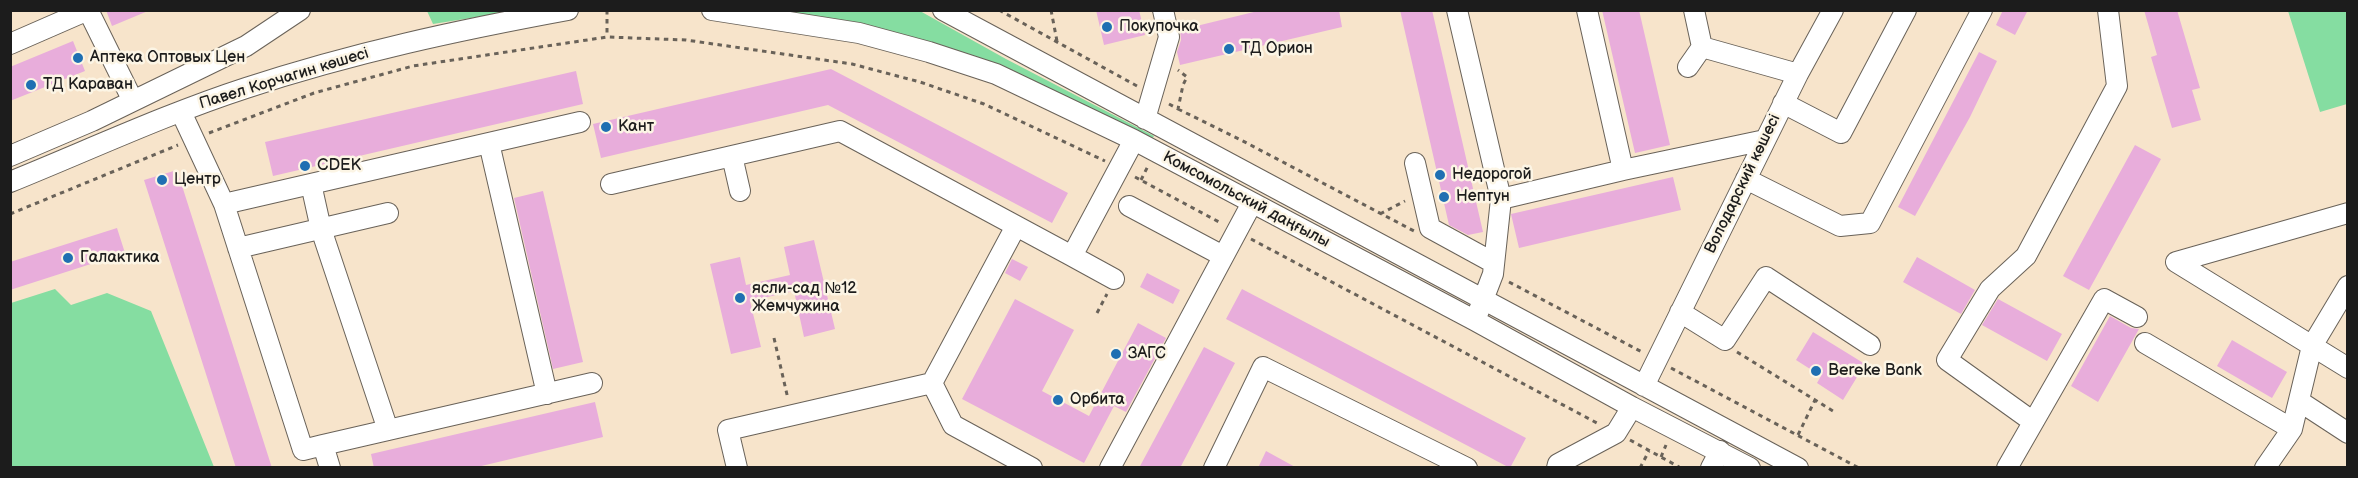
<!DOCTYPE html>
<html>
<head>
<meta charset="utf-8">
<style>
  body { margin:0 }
  #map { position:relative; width:2358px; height:478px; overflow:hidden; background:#f7e4cb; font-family:"Balsamiq Sans",sans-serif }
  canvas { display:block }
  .frame { position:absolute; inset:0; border:12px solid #1c1c1c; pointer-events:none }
</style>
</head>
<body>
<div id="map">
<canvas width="2358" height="478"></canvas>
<div class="frame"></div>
</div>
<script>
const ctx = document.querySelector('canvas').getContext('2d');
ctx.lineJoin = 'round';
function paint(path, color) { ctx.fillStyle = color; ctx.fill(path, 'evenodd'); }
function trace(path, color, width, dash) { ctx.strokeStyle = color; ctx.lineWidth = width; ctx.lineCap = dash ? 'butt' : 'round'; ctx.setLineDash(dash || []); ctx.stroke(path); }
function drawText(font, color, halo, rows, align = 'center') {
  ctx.font = font + ' "Balsamiq Sans",sans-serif'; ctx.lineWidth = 5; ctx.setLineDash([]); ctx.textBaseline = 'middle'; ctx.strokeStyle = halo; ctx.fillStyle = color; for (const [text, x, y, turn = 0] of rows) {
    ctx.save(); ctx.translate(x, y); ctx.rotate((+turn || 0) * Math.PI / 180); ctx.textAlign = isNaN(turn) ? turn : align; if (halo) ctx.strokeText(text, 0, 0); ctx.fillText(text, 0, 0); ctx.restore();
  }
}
paint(new Path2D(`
  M427 11H515L433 24Z
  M775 11H920L1006 59 1154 136 1150 142 870 26Z
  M2288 11H2347V104L2320 112Z
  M55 289 71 305 107 293 151 311 214 467H11V303Z`), '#85dda1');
paint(new Path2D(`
  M106 10H148V11L112 26Z
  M1096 10H1139L1145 35 1104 45Z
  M1262 10H1339L1342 27 1180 65 1177 52 1181 40 1180 30Z
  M1400 10H1432L1483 232 1468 235 1449 225Z
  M1602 10H1639L1670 145 1635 153Z
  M2003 10H2028L2015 35 1996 25Z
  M2144 10H2177L2200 88 2192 90 2201 120 2172 128 2151 57 2157 55Z
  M73 41 85 71 10 101V67Z
  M1979 52 1997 61 1970 117 1915 216 1898 207Z
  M831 69 1068 193 1052 223 828 105 601 158 593 124Z
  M576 71 583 104 273 176 265 142Z
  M2135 145 2161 159 2089 290 2063 276Z
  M177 170 272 468H236L144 180Z
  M1673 177 1681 210 1519 248 1511 214Z
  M543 191 583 362 553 369 514 198Z
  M117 228 125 253 10 290V262Z
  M814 240 835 329 804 337 794 291 750 301 761 347 731 354 710 264 740 257 746 285 790 275 784 247Z
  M1917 257 1975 290 1961 314 1903 282Z
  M1012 259 1028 267 1020 281 1005 273Z
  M1147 273 1180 290 1173 304 1140 287Z
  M1242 289 1526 438 1510 468 1226 319Z
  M1015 299 1074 330 1042 391 1089 416 1138 323 1166 338 1126 412 1114 406 1084 463 962 399Z
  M1998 299 2062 334 2047 361 1982 325Z
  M2110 316 2131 328 2139 329 2098 402 2071 386Z
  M1813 332 1865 364 1843 400 1817 383 1821 376 1796 360Z
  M2232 340 2287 372 2272 398 2217 366Z
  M1204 347 1235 363 1180 468H1139Z
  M595 402 603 437 473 468H374L371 454Z
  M1266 451 1297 468H1258Z`), '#e8addb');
const minor = new Path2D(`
  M88 10 133 101
  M712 10 859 33 929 52 996 74 1134 140 1474 320 1632 407 1750 468
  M943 10 1798 468
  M1457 10 1501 199 1493 274 1478 313
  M1587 10 1623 170
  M1694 10 1702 47 1798 74
  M10 44 88 10
  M1688 67 1702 47
  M1783 103 1841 133 1906 10
  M181 112 224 204 303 450 323 445 330 468
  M1145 119 1169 37 1163 10
  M489 143 547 394
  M10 156 92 121 246 46 300 10
  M732 156 740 191
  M1415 163 1430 228 1494 263
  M1746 179 1840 226 1870 223 1982 10
  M10 182C89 150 166 114 246 88 352 53 459 30 568 10
  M311 184 321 229 388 430
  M611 184 840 131 1072 256 1134 140
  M1501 199 1623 170 1765 140
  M224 204 580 122
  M1129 206 1223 256
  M2348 213 2176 262 2348 368
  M1016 226 932 383 953 425 1032 468
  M238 248 388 213
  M1072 256 1114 279
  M1680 312 1725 340 1766 277 1870 345
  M2145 343 2292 429
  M1644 386 1798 74 1833 10
  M2299 401 2348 433
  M2032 421 1947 360 1990 289 2026 256 2117 86 2108 10
  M323 445 592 383
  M737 468 728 430 932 383
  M1110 468 1252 203
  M1214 468 1263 367 1467 468
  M1557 468 1558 464 1616 433 1632 407
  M1711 468 1720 451
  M2007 468 2104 299 2137 317
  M2265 468 2292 429 2312 346 2348 286`);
trace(minor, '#696259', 22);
trace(new Path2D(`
  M607 10V37
  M999 10 1137 86
  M1051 10 1057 41
  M1169 104 1178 109 1183 85 1187 77 1178 70
  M1178 109 1241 140 1414 231
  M209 133 314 93 413 66 607 37 686 40 852 64 920 82 984 104 1105 161
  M1135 177 1221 223
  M1141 180 1148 166
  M10 214 178 145
  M1380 214 1405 201
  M1251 239 1597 423
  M1509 282 1642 352
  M1097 313 1107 294
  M774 338 788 399
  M1737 352 1833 411
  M1671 368 1859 468
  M1798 435 1815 400
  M1630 440 1681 468
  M1661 457 1666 445
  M1640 468 1649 451`), '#696259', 3, [4.5, 4.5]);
trace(minor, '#fff', 20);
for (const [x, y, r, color] of [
  [1107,27,6,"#1f6fb2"],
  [1229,49,6,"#1f6fb2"],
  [78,58,6,"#1f6fb2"],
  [31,85,6,"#1f6fb2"],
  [606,127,6,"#1f6fb2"],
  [305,166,6,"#1f6fb2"],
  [1440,175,6,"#1f6fb2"],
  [162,180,6,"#1f6fb2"],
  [1444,197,6,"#1f6fb2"],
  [68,258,6,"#1f6fb2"],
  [740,298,6,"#1f6fb2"],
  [1116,354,6,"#1f6fb2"],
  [1816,371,6,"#1f6fb2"],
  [1058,400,6,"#1f6fb2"]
]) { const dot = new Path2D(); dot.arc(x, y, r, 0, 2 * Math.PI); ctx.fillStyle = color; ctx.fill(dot); trace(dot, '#fcf5e5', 2); }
drawText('16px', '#1c1c1c', '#fcf5e5', [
  ["Покупочка",1119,27],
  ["ТД Орион",1241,49],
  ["Аптека Оптовых Цен",90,58],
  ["ТД Караван",43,85],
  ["Кант",618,127],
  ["CDEK",317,166],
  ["Недорогой",1452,175],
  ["Центр",174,180],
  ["Нептун",1456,197],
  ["Галактика",80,258],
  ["ясли-сад №12",752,289],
  ["Жемчужина",752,307],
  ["ЗАГС",1128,354],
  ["Bereke Bank",1828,371],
  ["Орбита",1070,400]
], 'left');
drawText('16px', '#1c1c1c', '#fcf5e5', [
  ["Павел Корчагин көшесі",284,79,-17],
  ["Володарский көшесі",1743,184,-64],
  ["Комсомольский даңғылы",1246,200,28]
]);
</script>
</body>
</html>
